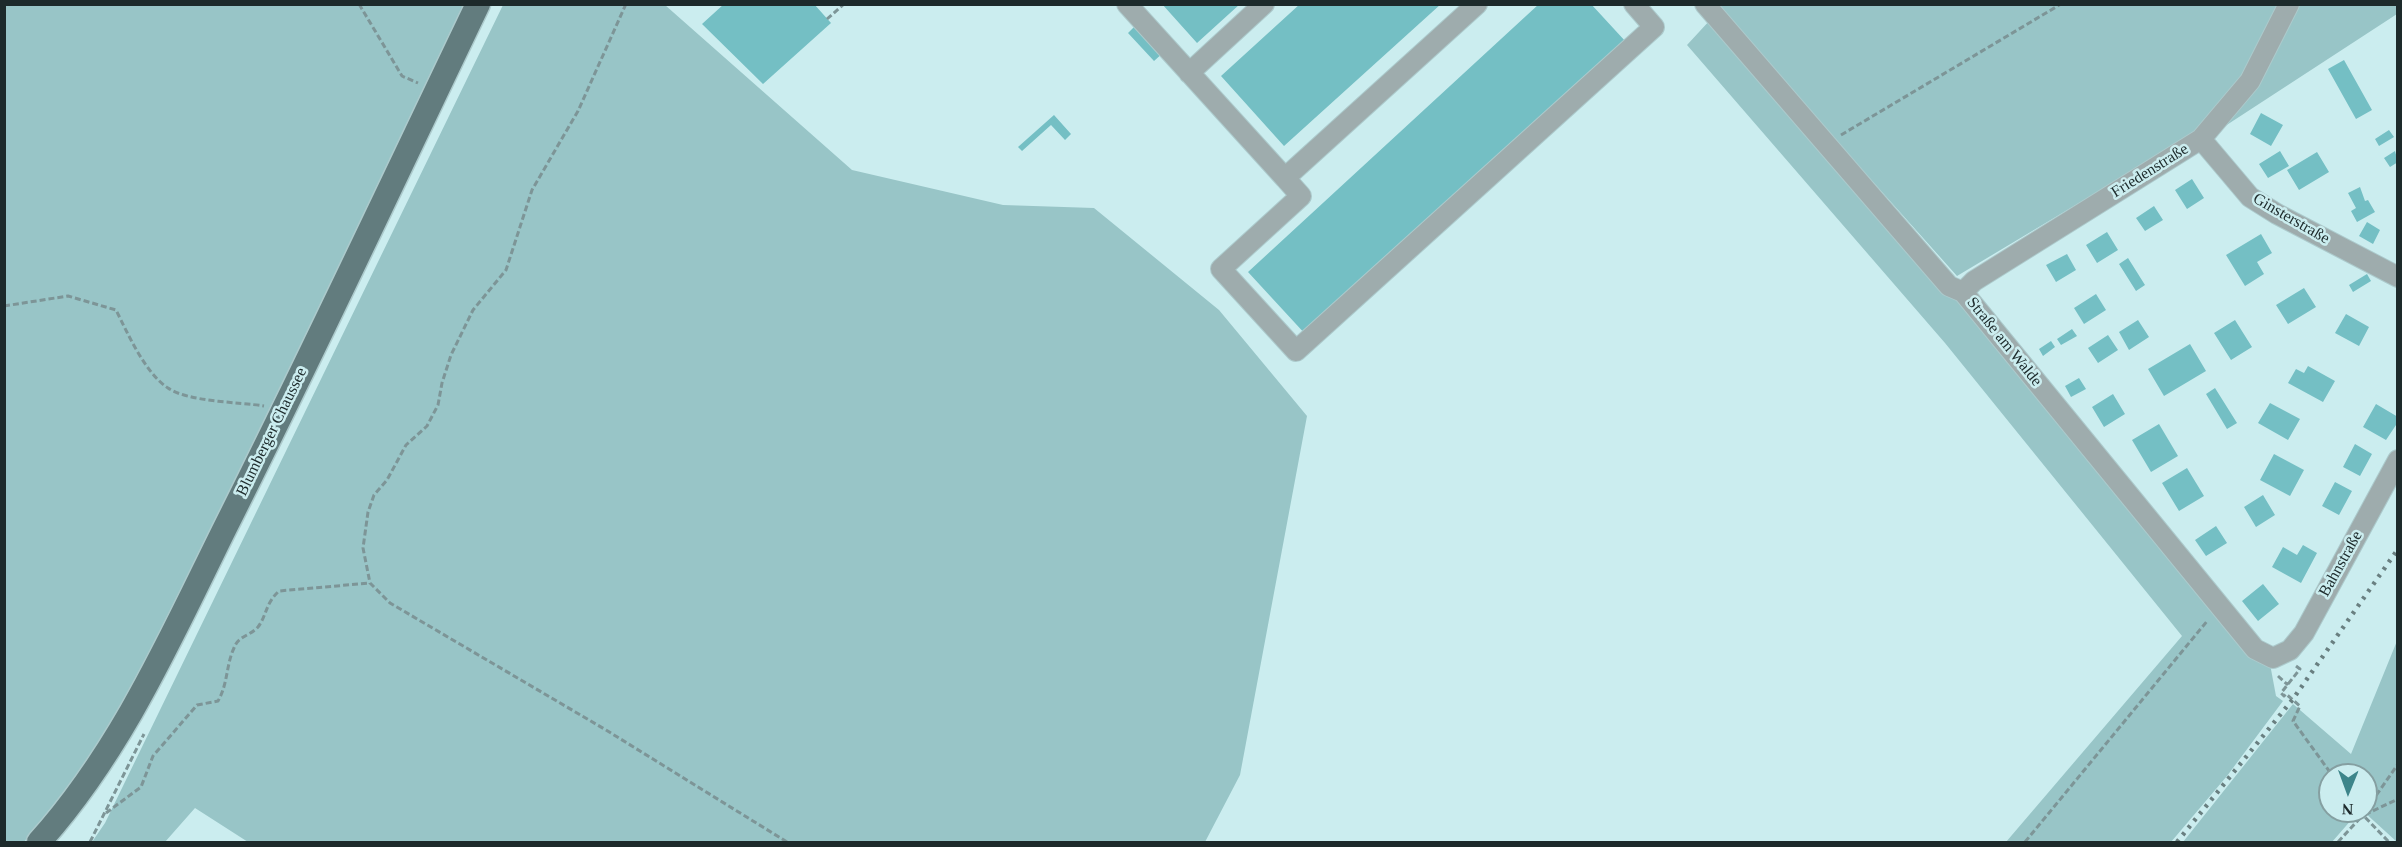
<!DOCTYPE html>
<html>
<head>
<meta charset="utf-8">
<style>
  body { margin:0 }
  #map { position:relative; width:2402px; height:847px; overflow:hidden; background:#cbedef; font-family:Georgia,serif }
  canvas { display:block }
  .frame { position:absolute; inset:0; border:6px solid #1d2a2b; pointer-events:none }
  .north { position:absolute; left:2318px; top:763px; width:60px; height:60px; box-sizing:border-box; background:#cbedef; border:2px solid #859fa1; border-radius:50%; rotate:181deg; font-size:16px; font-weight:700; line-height:24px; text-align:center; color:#1d2a2b }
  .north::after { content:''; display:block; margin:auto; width:21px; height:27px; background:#3d858a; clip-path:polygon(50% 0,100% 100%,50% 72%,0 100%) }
</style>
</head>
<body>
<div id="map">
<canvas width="2402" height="847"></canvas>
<div class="frame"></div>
<div class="north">N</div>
</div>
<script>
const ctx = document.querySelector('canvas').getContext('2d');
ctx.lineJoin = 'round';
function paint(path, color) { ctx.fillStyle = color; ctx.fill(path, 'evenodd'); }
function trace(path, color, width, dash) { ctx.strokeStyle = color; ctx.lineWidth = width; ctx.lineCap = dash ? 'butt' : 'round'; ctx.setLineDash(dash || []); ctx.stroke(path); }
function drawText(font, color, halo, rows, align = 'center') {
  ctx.font = font + ' Georgia,serif'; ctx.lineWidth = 5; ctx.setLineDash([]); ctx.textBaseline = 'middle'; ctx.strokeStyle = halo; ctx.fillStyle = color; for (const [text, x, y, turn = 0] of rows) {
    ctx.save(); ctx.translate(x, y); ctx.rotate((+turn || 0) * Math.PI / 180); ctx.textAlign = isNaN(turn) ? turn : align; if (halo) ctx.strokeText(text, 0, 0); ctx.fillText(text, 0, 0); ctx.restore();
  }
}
paint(new Path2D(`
  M5 5H468L217 522 117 716 95 752 24 842H5Z
  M503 5H665L852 170 1003 205 1094 208 1219 310 1307 416 1240 775 1205 842H248L195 808 165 842H92L105 823Z
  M1715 5H2283L2236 94 2201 130 1957 276Z
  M2299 5H2397V14L2219 130 2246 102Z
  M1711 19 1948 289 2270 664 2276 696 2283 701 2227 776 2171 842H2006L2182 636 1945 343 1687 45Z
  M2397 641V842L2363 811H2366V775H2330V811H2359L2332 842H2183L2293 704 2351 754Z`), '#98c5c7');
paint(new Path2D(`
  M724 4H814L831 23 763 84 702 24Z
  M1162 4H1240L1197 43Z
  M1300 4H1441L1284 146 1221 76Z
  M1539 4H1591L1626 42 1307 336 1248 272Z
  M1138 23 1164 52 1154 61 1128 33Z
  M2344 60 2372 110 2356 119 2328 69Z
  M2261 113 2283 125 2271 146 2250 134Z
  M1054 115 1071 134 1065 140 1051 125 1022 151 1018 147Z
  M2389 130 2394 137 2379 146 2375 139Z
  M2280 151 2289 166 2268 178 2259 164Z
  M2395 151 2398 162 2390 167 2384 158Z
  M2317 152 2329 172 2299 190 2287 170Z
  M2192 179 2204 198 2187 209 2175 190Z
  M2360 187 2365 201 2368 200 2375 212 2357 222 2351 211 2356 208 2348 193Z
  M2154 206 2163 220 2145 231 2136 218Z
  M2367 222 2380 230 2373 244 2359 236Z
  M2107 232 2118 250 2097 263 2086 245Z
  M2261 234 2272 253 2257 262 2264 274 2245 286 2226 255Z
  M2067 254 2076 270 2056 282 2046 265Z
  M2128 258 2145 285 2136 291 2119 264Z
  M2367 274 2371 281 2353 292 2349 285Z
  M2304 288 2316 307 2288 324 2276 305Z
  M2096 294 2106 310 2084 324 2074 308Z
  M2346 314 2369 327 2359 346 2335 333Z
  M2138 320 2149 337 2129 350 2119 332Z
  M2235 320 2252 347 2231 360 2214 333Z
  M2072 329 2077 336 2061 345 2057 339Z
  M2108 335 2118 350 2098 363 2088 348Z
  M2051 341 2055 347 2043 356 2039 349Z
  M2190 344 2206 371 2164 396 2148 369Z
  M2308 366 2335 381 2323 402 2288 383 2296 369 2304 373Z
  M2079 378 2086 389 2071 397 2065 386Z
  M2215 388 2237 423 2227 429 2206 394Z
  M2113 394 2125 414 2104 427 2092 407Z
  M2270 403 2300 419 2288 440 2258 423Z
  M2376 404 2398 417V422L2386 440 2363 427Z
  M2159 424 2178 456 2151 472 2132 440Z
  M2355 444 2372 454 2360 476 2343 467Z
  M2274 454 2304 470 2290 496 2260 480Z
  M2187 468 2204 496 2179 511 2162 483Z
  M2335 482 2352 491 2339 515 2322 506Z
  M2263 495 2275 515 2256 527 2244 507Z
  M2216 526 2227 543 2206 556 2195 540Z
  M2303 545 2317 553 2301 583 2272 567 2283 547 2297 555Z
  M2263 584 2279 604 2258 621 2242 601Z`), '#74bfc4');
const minor = new Path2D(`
  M1127 4 1285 178 1477 4
  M1705 4 1949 286 1963 292 2255 649 2273 658 2290 650 2304 633 2398 460
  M1189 73 1264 4
  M2201 139 2250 197 2277 214 2398 277
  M1285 178 1301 196 1221 269 1296 351 1654 27 1634 4
  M1963 292 1974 281 2201 139 2250 81 2289 4`);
const major = new Path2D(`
  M39 842C121 751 171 637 225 528 312 355 394 179 478 4`);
trace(minor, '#accacc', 22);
trace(major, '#accacc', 27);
trace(new Path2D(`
  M359 4 402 76 418 83
  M626 4 578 111 532 190 506 270 473 310 451 355 442 383 438 405 427 426 406 445 387 480 374 495 368 512 363 548 370 583 390 603 606 730 787 842
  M827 19 844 4
  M1841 135 2061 4
  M4 306 68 296 116 310C128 334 145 373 168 388 188 402 239 402 264 406
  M2296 666 2300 669 2281 693 2284 696 2286 694 2300 706 2293 721 2332 775
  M2278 676 2288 685
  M2366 810 2398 764
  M2359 811 2389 842
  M2365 811 2362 816 2398 799
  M106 813 141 787 153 756 197 705 218 701C228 684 226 665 234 648 238 636 250 636 258 627 267 615 265 604 279 591L370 583
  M90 842 144 734
  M2025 842 2208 620
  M2338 842 2362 816`), '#7d9597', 3, [6, 3]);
trace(minor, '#9eacad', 20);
trace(major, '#627c7e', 24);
trace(new Path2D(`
  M2177 842 2293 699 2398 549`), '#697f80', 4.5, [3, 6]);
drawText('16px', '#1d2a2b', '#cbedef', [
  ["Friedenstraße",2150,171,-32],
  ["Ginsterstraße",2291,219,30],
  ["Straße am Walde",2004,342,51],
  ["Blumberger Chaussee",272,432,-64],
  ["Bahnstraße",2341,564,-61]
]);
</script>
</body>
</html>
